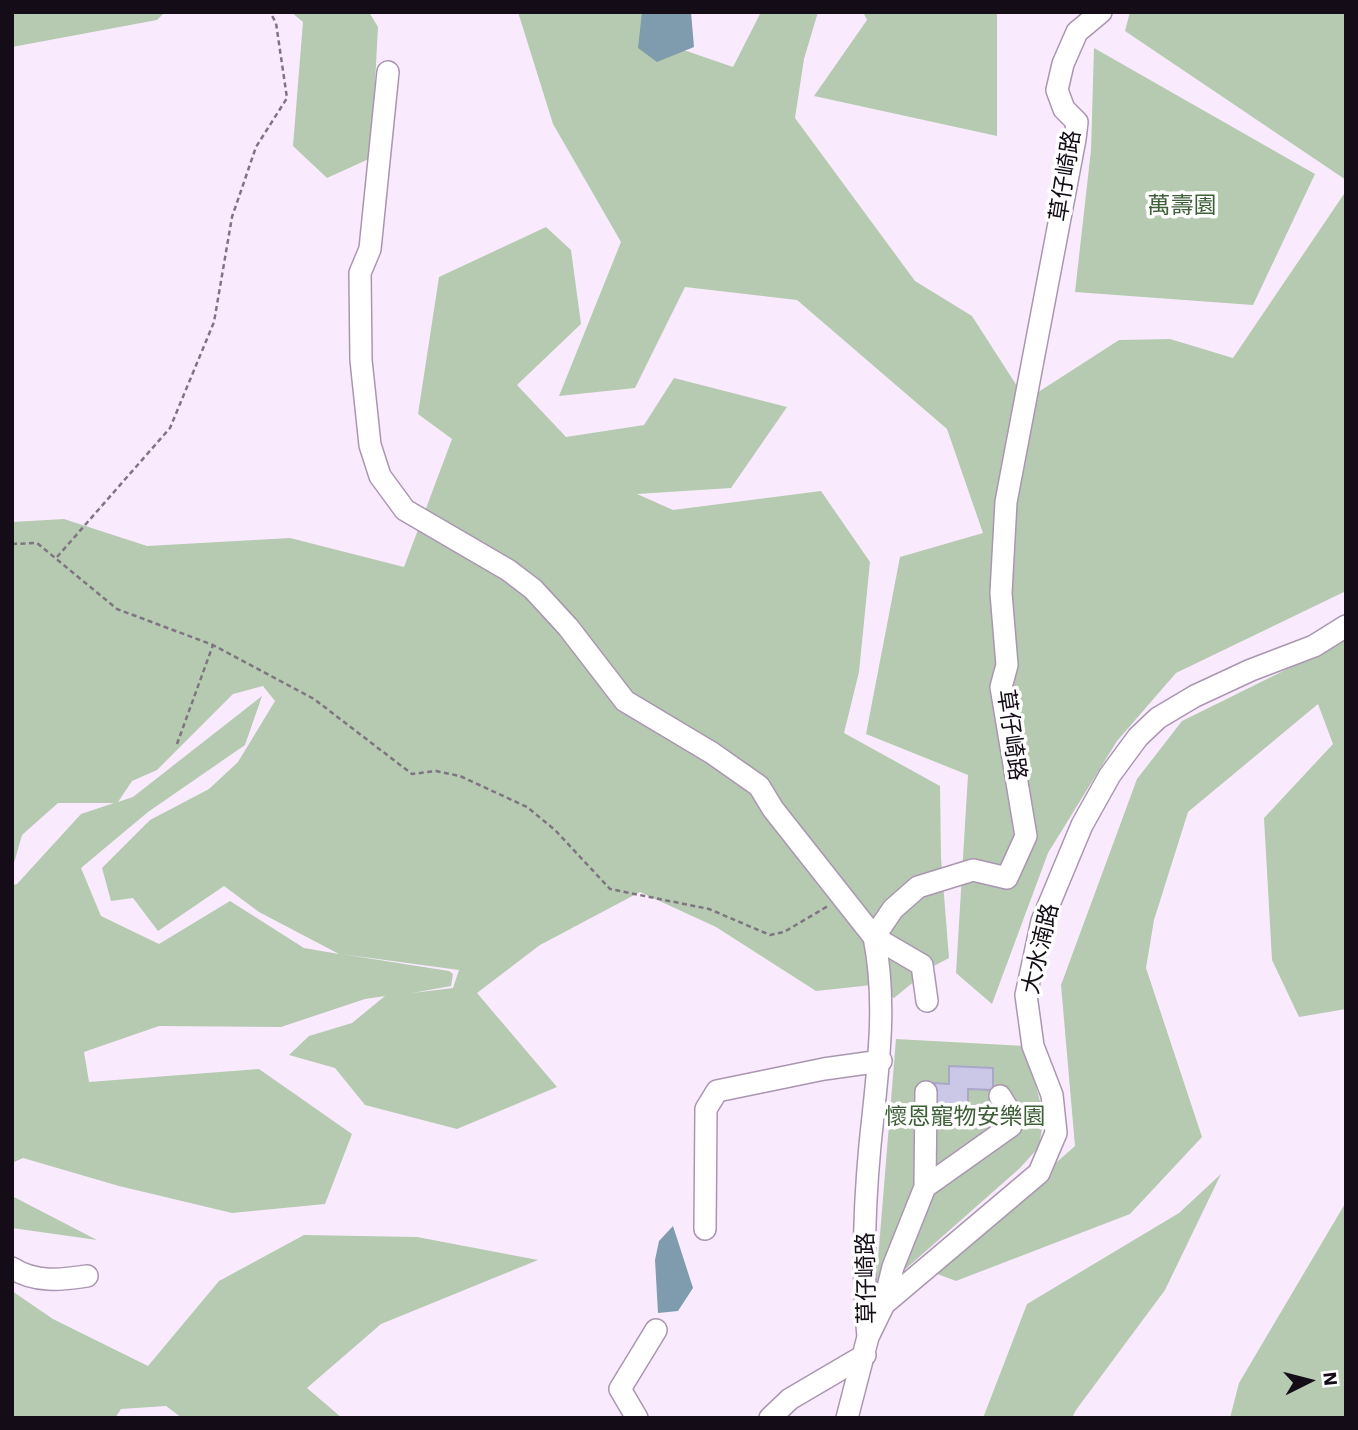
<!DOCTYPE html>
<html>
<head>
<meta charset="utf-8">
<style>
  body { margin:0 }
  #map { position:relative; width:1358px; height:1430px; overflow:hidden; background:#f9ebfd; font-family:"Work Sans",sans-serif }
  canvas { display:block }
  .frame { position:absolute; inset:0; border:14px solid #140c16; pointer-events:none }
  .north { position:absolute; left:1274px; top:1346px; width:70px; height:70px; -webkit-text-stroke:5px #fff; paint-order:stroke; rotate:84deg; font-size:19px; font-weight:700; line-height:28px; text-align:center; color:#140c16 }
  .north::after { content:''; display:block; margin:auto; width:24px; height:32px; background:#140c16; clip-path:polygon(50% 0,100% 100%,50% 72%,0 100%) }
</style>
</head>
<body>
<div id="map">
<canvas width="1358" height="1430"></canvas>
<div class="frame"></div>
<div class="north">N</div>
</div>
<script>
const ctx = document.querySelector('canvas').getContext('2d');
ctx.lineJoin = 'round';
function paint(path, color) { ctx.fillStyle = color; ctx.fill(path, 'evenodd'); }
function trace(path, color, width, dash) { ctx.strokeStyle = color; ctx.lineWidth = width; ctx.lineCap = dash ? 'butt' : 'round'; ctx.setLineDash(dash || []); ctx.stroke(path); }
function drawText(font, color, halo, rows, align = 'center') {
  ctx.font = font + ' "Work Sans","Noto Sans TC",sans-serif'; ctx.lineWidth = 7; ctx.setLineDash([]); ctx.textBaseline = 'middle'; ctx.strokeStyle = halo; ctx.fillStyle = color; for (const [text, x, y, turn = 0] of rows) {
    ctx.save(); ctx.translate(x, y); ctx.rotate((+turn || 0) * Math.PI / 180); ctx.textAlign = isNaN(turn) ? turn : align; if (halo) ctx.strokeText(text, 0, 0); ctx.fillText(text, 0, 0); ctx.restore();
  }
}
paint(new Path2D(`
  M12 12H165L157 20 12 47Z
  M291 12H369L378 27 371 158 327 178 293 146 303 22Z
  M518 12H647L675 47 733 67 761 12H818L804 59 795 118 915 281 972 316 1026 400 1119 340 1170 339 1233 358 1346 191V591L1176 673 1117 741 1048 853 992 1004 956 973 968 775 866 734 900 557 983 533 947 429 797 300 685 287 635 388 559 396 621 242 553 124Z
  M863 12H997V136L814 96 867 20Z
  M1130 12H1346V180L1125 31Z
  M1094 48 1315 174 1253 305 1075 292 1091 150Z
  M546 227 571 250 581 324 517 385 566 437 644 425 674 378 787 407 731 488 637 494 673 510 821 491 870 562 859 672 844 733 940 786 941 857 949 958 932 967 894 998 872 985 816 991 716 927 640 892 540 945 477 993 557 1087 457 1129 365 1105 335 1068 289 1055 309 1036 352 1023 385 996 365 999 281 1027 159 1026 84 1052 89 1082 259 1069 352 1134 325 1204 232 1213 119 1186 23 1158 12 1163V885L17 884 81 814 114 803H58L22 835 12 870V522L64 519 147 546 290 538 404 567 452 439 418 414 439 277ZM263 686 275 701 238 762 209 789 150 820 102 868 111 901 133 898 158 931 224 886 259 912 339 954 304 948 230 901 159 944 101 916 81 868 148 812 245 745 262 696 133 797 118 802 132 781 157 770 233 694ZM341 954 459 970 453 988 412 993 451 986 453 974 449 971Z
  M1346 640V1009L1299 1017 1272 960 1264 818 1333 744 1318 704 1188 812 1154 920 1146 968 1202 1137 1130 1214 956 1281 932 1272 1075 1146 1061 985 1137 779 1182 721Z
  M896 1039 1025 1046 1044 1116 1039 1147 1020 1168 875 1296Z
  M1221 1174 1165 1290 1076 1410 1072 1418H983L1027 1304 1179 1213Z
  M12 1196 97 1240 12 1228Z
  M1346 1202V1418H1230L1239 1383Z
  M304 1235 417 1237 538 1260 381 1324 307 1388 342 1418H182L166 1406 121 1409 115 1418H12V1291L53 1319 148 1366 219 1281Z`), '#b5cab1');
paint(new Path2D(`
  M642 12H691L694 47 657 62 638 48Z
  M673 1226 693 1288 678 1311 658 1313 655 1260 659 1241Z`), '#7e9cad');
const building = new Path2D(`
  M949 1066 993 1068V1090L968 1089V1109L932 1107 933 1083 949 1084Z`);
paint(building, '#cac8e6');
trace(building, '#aaa7c8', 2);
const minor = new Path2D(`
  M388 72 370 249 360 273 361 360 370 445 380 476 405 510 508 570 533 589 568 627 625 701 712 753 759 786 773 809 874 937 922 965 927 1001
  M925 1187 1011 1126 1013 1117 1000 1096
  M705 1229 706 1109 717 1091 824 1069 881 1061
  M12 1268C35 1283 61 1280 87 1276
  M884 1304 893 1267 925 1187 926 1092
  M868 1337C862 1273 864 1209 870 1145 877 1075 888 1006 874 937L893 909 918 887 973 870 1007 878 1026 836 1001 687 1007 665 1001 593 1006 502 1075 139 1077 122 1064 109 1057 90 1063 64 1077 32 1101 12
  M637 1418 620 1389 656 1330
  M770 1418 790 1399 865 1355
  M847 1418 868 1337 884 1304 1039 1173 1056 1133 1052 1095 1033 1046 1026 995 1042 921 1082 825 1110 775 1138 737 1158 718 1195 696 1251 670 1314 646 1346 626`);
trace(minor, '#ab96b2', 24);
trace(new Path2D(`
  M12 544 37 543 117 609 213 645 314 699 412 774 436 771 460 776 527 807 555 830 610 889 709 909 770 935 784 932 828 906
  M57 557 170 428 214 322 232 217 256 147 287 98 276 23 270 12
  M177 744 213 645`), '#7f7582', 2.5, [5, 3.5]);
trace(minor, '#fff', 21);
drawText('23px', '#140c16', '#fff', [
  ["草仔崎路",1066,176,-81],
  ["草仔崎路",1011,735,82],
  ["大水湳路",1041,949,-77],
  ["草仔崎路",867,1278,-91]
]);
drawText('23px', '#3e5f38', '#fff', [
  ["萬壽園",1182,206],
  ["懷恩寵物安樂園",965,1117]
]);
</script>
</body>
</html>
